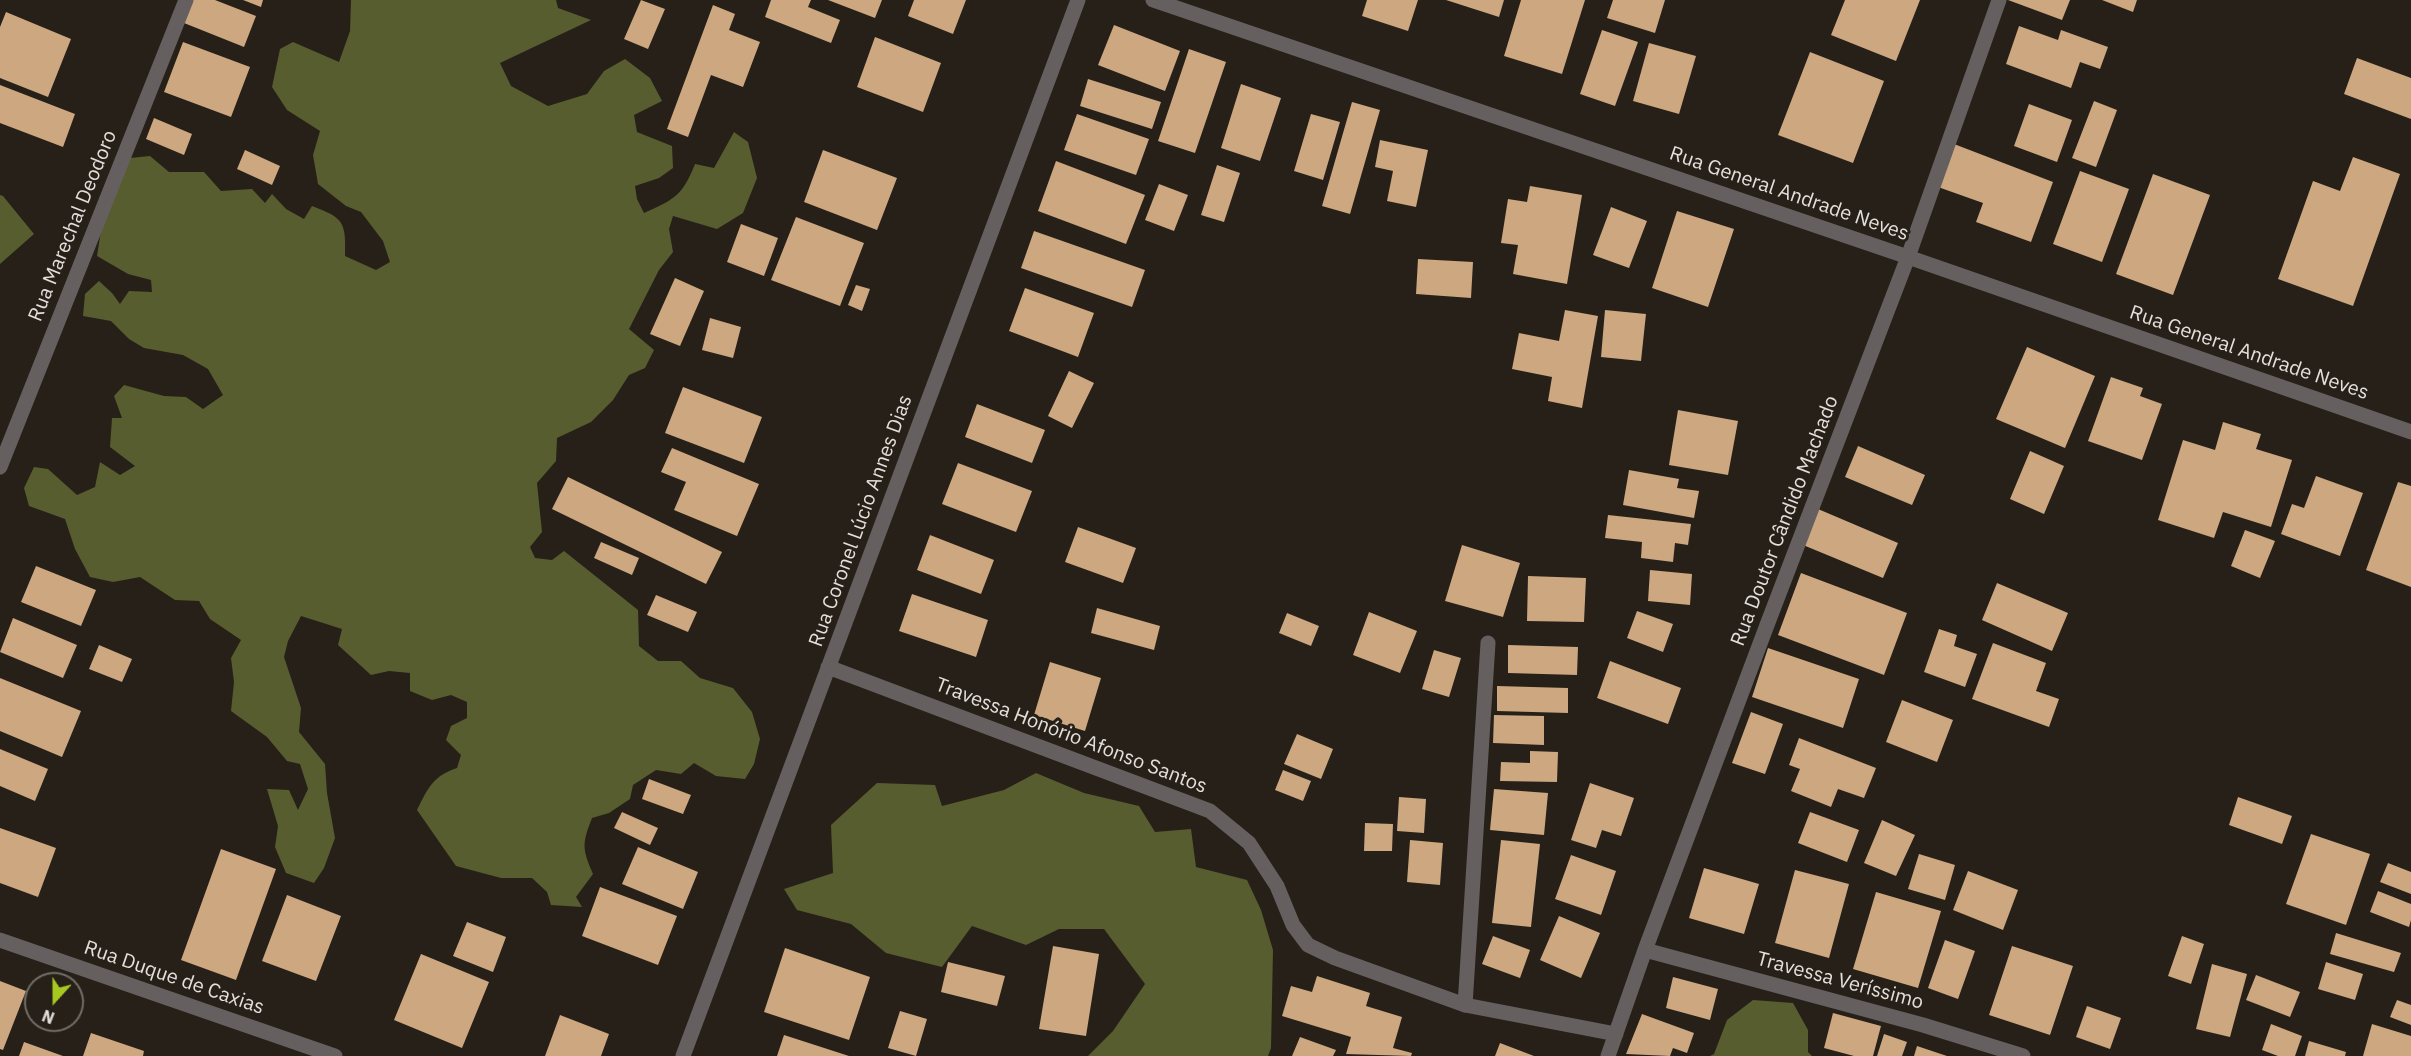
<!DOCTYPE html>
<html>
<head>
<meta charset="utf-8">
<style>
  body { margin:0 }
  #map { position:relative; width:2411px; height:1056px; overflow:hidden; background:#262019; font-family:"IBM Plex Sans",sans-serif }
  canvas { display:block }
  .north { position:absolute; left:24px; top:972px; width:60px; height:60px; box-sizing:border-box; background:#262019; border:2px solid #726c66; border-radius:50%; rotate:201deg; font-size:16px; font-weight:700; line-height:24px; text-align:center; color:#e3dfda }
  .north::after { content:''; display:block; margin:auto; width:21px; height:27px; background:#a6c820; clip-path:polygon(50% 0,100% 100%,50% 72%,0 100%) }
</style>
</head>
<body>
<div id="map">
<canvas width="2411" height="1056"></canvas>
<div class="north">N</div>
</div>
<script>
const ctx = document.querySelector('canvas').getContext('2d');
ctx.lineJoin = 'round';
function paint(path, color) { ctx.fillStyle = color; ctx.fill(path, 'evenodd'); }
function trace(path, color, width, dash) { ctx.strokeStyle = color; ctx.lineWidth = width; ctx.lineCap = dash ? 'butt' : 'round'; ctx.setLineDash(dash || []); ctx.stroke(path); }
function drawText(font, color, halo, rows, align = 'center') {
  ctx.font = font + ' "IBM Plex Sans",sans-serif'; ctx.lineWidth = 6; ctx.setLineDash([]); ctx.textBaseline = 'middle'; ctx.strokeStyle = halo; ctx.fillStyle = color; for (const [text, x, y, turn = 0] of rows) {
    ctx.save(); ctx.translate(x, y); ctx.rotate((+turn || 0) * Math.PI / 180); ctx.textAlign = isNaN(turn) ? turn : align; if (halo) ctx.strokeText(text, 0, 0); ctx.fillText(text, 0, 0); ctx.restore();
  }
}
paint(new Path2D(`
  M351 0H556L558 8 591 20 500 63 511 86 548 106 587 94 604 71 625 59 650 78 662 101 634 115 637 132 672 146 673 168 659 178 635 186 637 199 644 213C675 199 682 196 695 164L714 168 734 132 748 142 757 178 743 213 717 229 673 216 669 229 673 252 659 270 629 329 654 350 645 368 629 375 613 400 591 422 557 438 556 461 537 483 542 532 530 547 535 558 552 560 564 551 638 610 639 646 658 661H681L700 678 733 688 752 712 760 739 754 764 745 779 716 776 694 763 681 774 656 770 633 785 630 799 609 813 592 818C582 844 582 848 593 874L576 897 582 907 551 905 547 892 532 878H501L456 866 417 810C428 788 433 776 457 768L461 755 446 740 451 726 467 718V702L451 695 432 700 410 691V673L389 671 371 675 338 645 342 629 301 616 288 641 284 657 301 708 299 732 325 764 327 793 335 838 324 868 314 883 286 873 275 847 278 826 267 789 289 790 298 810 308 789 300 764 287 761 267 737 231 711 234 682 231 658 241 640 210 619 199 601 175 600 140 577 113 582 90 577 75 549 65 519 29 506 24 488 34 467 48 469 77 495 95 487 100 462 120 475 135 466 110 447 112 418H122L114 396 124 385 164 396 186 397 203 409 223 395 208 369 183 355 144 348 129 339 111 321 83 316 85 294 99 281 112 293 120 304 129 291 152 292 151 280 128 274 97 256 102 224 130 158 150 156 169 172H204L221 191 252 189 265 203 272 194 286 209 304 219 312 206C344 218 346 222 345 256L376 270 390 262 383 241 361 212 346 206 318 184 313 155 320 131 287 110 272 87 280 49 293 42 339 62 350 31Z
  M0 195 3 196 34 234 0 264Z
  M1036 773 1084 793 1139 806 1155 832 1191 829 1196 867 1247 880 1261 910 1273 950 1271 1048 1268 1056H1088L1113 1031 1145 984 1104 929H1059L1026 945 972 926 942 967 886 953 851 924 797 910 784 889 833 873 831 825 877 783 935 785 942 806 1004 790Z
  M1753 1000 1793 1003 1808 1030V1052L1812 1056H1710L1714 1054 1727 1020Z`), '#575d2e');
paint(new Path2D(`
  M193 0H215L256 16 244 47 184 23Z
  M243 0H263L261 7Z
  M641 0 665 9 648 49 624 39Z
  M771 0H811L808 7 840 20 831 43 765 17Z
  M828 0H882L875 18Z
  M914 0H966L953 34 908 16Z
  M1367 0H1418L1408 31 1362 16Z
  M1446 0H1504L1499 17Z
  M1521 0H1585L1562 74 1504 56Z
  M1613 0H1665L1655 33 1607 18Z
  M1845 0H1920L1896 61 1831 35Z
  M2008 0H2070L2062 20Z
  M2102 0H2137L2133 12Z
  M713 5 735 14 729 30 760 42 743 87 711 75 688 137 667 129Z
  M6 12 71 39 48 97 0 78V27Z
  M1114 25 1180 51 1165 91 1098 65Z
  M2019 26 2058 40 2061 30 2108 47 2100 69 2080 62 2071 88 2006 64Z
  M1602 30 1638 42 1615 106 1580 94Z
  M875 37 941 63 923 112 857 87Z
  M183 42 250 67 231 117 164 92Z
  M1649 43 1696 56 1679 114 1633 101Z
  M1189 49 1226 62 1195 153 1158 141Z
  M1810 52 1884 81 1853 163 1778 135Z
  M2357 58 2411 78V119L2344 94Z
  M1088 79 1161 102 1152 129 1080 106Z
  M1241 84 1281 98 1260 161 1221 148Z
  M0 85 75 114 63 147 0 123Z
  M2094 101 2117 110 2096 167 2072 158Z
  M1352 102 1380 110 1350 214 1322 206Z
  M2029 104 2072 120 2057 162 2014 146Z
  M1077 114 1149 139 1136 175 1064 150Z
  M1311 114 1340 122 1323 180 1294 171Z
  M154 118 192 134 184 155 146 139Z
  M1380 140 1428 150 1416 207 1387 201 1393 171 1375 167Z
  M1954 144 2053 182 2031 242 1976 222 1983 203 1938 187Z
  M245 150 280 166 272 185 237 169Z
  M823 150 897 178 877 230 804 202Z
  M2353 157 2400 174 2353 306 2278 279 2313 181 2340 191Z
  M1056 161 1145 195 1126 244 1038 211Z
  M1217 165 1240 173 1224 222 1201 215Z
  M2080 171 2129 189 2102 262 2053 244Z
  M2153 174 2210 195 2173 295 2116 274Z
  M1159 184 1188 195 1174 231 1145 220Z
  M1530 186 1582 195 1567 284 1513 274 1518 245 1501 243 1508 199 1527 202Z
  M1611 207 1647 221 1629 268 1593 255Z
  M1677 211 1734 229 1708 307 1652 288Z
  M796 217 864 243 840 306 771 280Z
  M741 224 778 238 764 276 727 262Z
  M1034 231 1145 270 1132 307 1021 268Z
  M1418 259 1473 262 1471 298 1416 294Z
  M675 278 704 291 680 346 650 334Z
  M856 285 870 289 862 311 848 305Z
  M1025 288 1094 313 1078 357 1009 331Z
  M1565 310 1598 316 1582 408 1548 401 1552 377 1512 369 1519 333 1559 341Z
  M1605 310 1646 314 1641 361 1601 357Z
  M710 318 741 327 733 358 702 350Z
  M2027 347 2095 376 2065 448 1996 419Z
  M1069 371 1094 383 1072 428 1048 416Z
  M2111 377 2143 388 2140 396 2162 404 2142 460 2088 441Z
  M683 387 762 417 744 463 665 433Z
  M977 404 1045 430 1032 463 965 437Z
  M1678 410 1738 421 1728 475 1669 465Z
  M2223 422 2261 434 2256 449 2292 460 2271 527 2223 512 2214 538 2158 520 2183 440 2215 450Z
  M1858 446 1925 475 1912 505 1845 477Z
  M672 448 759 484 737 536 674 510 686 482 661 472Z
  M2030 451 2064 466 2044 514 2010 499Z
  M958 463 1032 491 1016 532 942 504Z
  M1629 470 1679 479 1677 488 1699 491 1694 518 1623 505Z
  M2316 476 2363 493 2340 556 2281 534 2292 504 2304 508Z
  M568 477 722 552 706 584 552 509Z
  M2398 482 2411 486V587L2366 570Z
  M1818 509 1898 543 1883 578 1803 545Z
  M1608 515 1691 524 1688 545 1675 543 1673 562 1641 558 1642 542 1605 538Z
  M1078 527 1136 548 1123 583 1065 562Z
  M2245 530 2275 541 2260 578 2231 566Z
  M930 535 994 560 981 594 917 570Z
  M601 542 639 558 632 575 594 558Z
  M1462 545 1520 563 1503 617 1445 601Z
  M36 566 96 590 81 626 21 602Z
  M1650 570 1692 574 1690 605 1648 601Z
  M1801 573 1907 613 1884 675 1778 635Z
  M1528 576 1586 578 1584 622 1527 621Z
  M1997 583 2068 613 2052 651 1982 620Z
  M912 594 988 620 976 657 899 631Z
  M656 595 697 612 688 632 647 615Z
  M1097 608 1160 626 1154 650 1091 633Z
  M1637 611 1673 624 1663 652 1627 638Z
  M1369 612 1417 631 1400 673 1353 655Z
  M1287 613 1319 626 1311 646 1279 633Z
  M13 618 77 645 63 678 0 652Z
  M1939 629 1957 635 1954 646 1977 654 1965 687 1924 672Z
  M1993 643 2046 663 2036 691 2059 699 2049 727 1972 699Z
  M99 645 132 659 122 682 89 669Z
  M1508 645 1578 647 1577 675 1508 673Z
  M1768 648 1859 679 1843 728 1752 697Z
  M1434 650 1461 658 1449 697 1422 689Z
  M1610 661 1681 688 1668 724 1597 698Z
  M1050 662 1101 678 1085 731 1034 715Z
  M0 678 81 711 62 757 0 731Z
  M1497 686 1568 688V713L1497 711Z
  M1902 700 1953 720 1937 762 1886 742Z
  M1751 712 1783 724 1765 774 1732 763Z
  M1494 715 1544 716V745L1493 743Z
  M1297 734 1333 749 1321 779 1284 764Z
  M1799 738 1876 768 1864 798 1838 789 1831 807 1791 791 1800 769 1789 765Z
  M0 749 48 769 35 801 0 786Z
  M1530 751 1558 752 1557 782 1500 781 1501 762 1530 763Z
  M1283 770 1311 781 1303 801 1275 790Z
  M649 779 691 795 683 814 642 799Z
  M1590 783 1634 798 1621 836 1602 830 1596 848 1571 840Z
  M1494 789 1548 793 1544 835 1490 830Z
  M1399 797 1426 799 1424 833 1397 831Z
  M2238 797 2292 816 2282 844 2229 825Z
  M622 812 658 828 650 845 614 828Z
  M1810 812 1859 830 1847 862 1798 843Z
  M1882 820 1915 835 1896 876 1864 863Z
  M1365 823 1393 824 1392 851H1364Z
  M0 828 56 848 38 897 0 883Z
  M2311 834 2370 854 2346 925 2286 904Z
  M1410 840 1443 843 1440 885 1407 882Z
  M1501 840 1540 844 1531 927 1492 923Z
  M638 847 698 872 683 909 622 884Z
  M221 849 276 869 236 980 181 960Z
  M1919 854 1955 865 1945 900 1908 889Z
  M1571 855 1616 871 1601 915 1555 899Z
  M2388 863 2411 872V894L2380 882Z
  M1704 868 1759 884 1744 934 1689 918Z
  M1795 870 1849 884 1829 958 1775 943Z
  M1968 871 2018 890 2003 930 1953 910Z
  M600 887 677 916 658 965 582 936Z
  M2378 891 2411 904V920L2409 927 2370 912Z
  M1876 892 1941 911 1918 988 1853 969Z
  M287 895 341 916 316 981 262 961Z
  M1559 916 1600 933 1581 978 1540 960Z
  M467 922 506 937 493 972 453 956Z
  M2336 933 2401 953 2394 972 2330 954Z
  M1493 936 1530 950 1520 978 1482 964Z
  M2182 936 2204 944 2191 984 2168 976Z
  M1945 940 1975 951 1958 999 1928 988Z
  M1053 946 1099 954 1086 1036 1039 1029Z
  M2012 946 2073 966 2050 1035 1989 1015Z
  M785 948 870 977 849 1040 764 1012Z
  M421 954 489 982 462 1048 394 1020Z
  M948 962 1005 976 997 1006 941 992Z
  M2326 962 2363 974 2355 1000 2318 989Z
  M2212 964 2247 974 2230 1037 2196 1029Z
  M2256 975 2300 992 2290 1017 2246 1000Z
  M1317 976 1370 993 1366 1006 1402 1017 1393 1048 1412 1053 1411 1056 1346 1054 1351 1037 1282 1016 1291 986 1312 992Z
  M1673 977 1718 989 1710 1020 1666 1008Z
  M0 981 26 991 3 1050 0 1049Z
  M2397 1000 2411 1005V1025L2390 1017Z
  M2087 1006 2121 1018 2110 1049 2076 1037Z
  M900 1011 927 1019 916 1056 888 1048Z
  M1833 1013 1881 1026 1873 1056H1854L1824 1048Z
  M1642 1014 1694 1033 1687 1053 1673 1048 1670 1056 1626 1054Z
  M560 1015 609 1034 601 1056H545Z
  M2271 1024 2302 1036 2295 1056H2278L2262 1050Z
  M2372 1024 2411 1036V1056H2363Z
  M91 1033 144 1051 143 1056H83Z
  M1884 1034 1907 1042 1902 1056H1877Z
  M784 1035 849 1056H777Z
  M1300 1037 1336 1050 1333 1056H1292Z
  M2309 1041 2346 1052 2345 1056H2305Z
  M24 1042 63 1056H19Z
  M1500 1043 1534 1056H1495Z
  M1917 1046 1947 1056H1914Z`), '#cca77f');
trace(new Path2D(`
  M1465 1005 1488 643`), '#655f60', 15);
trace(new Path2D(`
  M1153 0 1908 257 2411 432
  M0 467 186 0
  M828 667 1210 811 1249 843 1277 886 1293 925 1308 945 1335 958 1465 1005 1616 1034
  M0 940 335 1056
  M1645 950 1923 1025 2023 1056
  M683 1056 1078 0
  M1608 1056 1645 950 1767 625 1908 257 1999 0`), '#655f60', 15);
drawText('20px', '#e3dfda', '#262019', [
  ["Rua General Andrade Neves",1789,194,19],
  ["Rua Marechal Deodoro",73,226,-68],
  ["Rua General Andrade Neves",2249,353,19],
  ["Rua Coronel Lúcio Annes Dias",861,521,-70],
  ["Rua Doutor Cândido Machado",1785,521,-69],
  ["Travessa Honório Afonso Santos",1071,736,21],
  ["Rua Duque de Caxias",174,978,19],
  ["Travessa Veríssimo",1840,981,15]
]);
</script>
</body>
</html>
